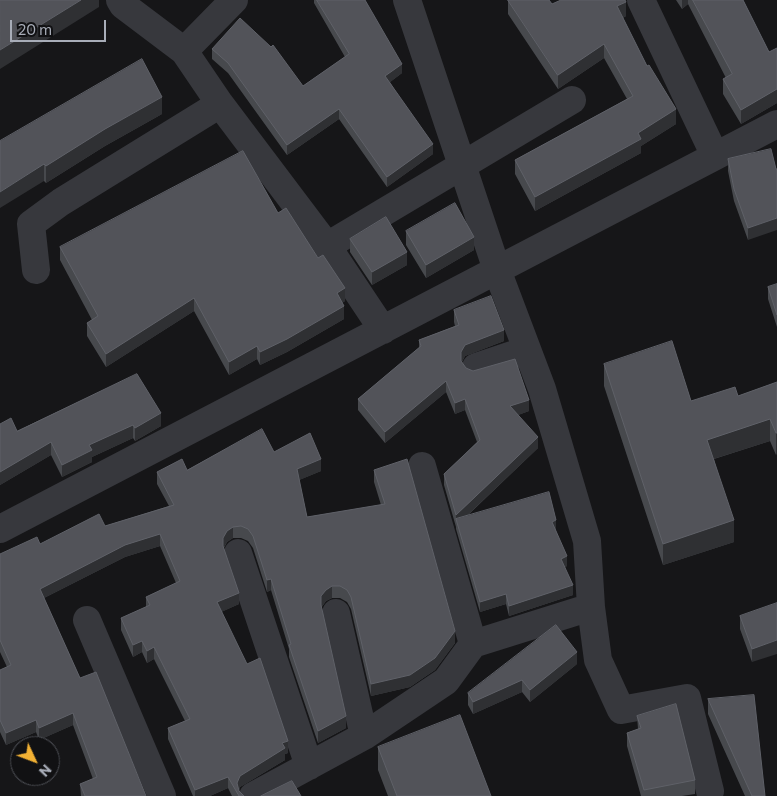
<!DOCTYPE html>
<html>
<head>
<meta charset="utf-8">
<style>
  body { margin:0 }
  #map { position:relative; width:777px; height:796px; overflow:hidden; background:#161618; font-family:Commissioner,sans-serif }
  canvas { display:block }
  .north { position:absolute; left:10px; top:736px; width:50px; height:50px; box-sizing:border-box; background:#111113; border:1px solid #4d4f55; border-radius:50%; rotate:133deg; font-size:14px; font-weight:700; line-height:20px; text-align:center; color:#a8adb8 }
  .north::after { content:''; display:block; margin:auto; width:18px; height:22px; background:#f2b134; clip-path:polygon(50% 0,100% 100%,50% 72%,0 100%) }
  .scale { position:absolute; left:10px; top:20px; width:96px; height:22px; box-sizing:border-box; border:2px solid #a8adb8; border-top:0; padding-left:6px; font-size:15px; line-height:18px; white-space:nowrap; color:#a8adb8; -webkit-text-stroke:4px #111113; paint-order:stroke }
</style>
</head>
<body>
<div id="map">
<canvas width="777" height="796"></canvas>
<div class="north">N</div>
<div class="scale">20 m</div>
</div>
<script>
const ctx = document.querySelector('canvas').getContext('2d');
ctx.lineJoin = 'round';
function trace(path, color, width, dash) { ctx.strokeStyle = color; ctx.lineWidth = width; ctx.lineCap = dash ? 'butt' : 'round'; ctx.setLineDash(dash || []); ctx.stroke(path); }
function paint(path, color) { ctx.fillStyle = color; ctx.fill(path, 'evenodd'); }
trace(new Path2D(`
  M120 0 123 5 184 51 220 104 327 246 383 330
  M407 0 497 270 542 389 587 541 591 607 598 660 621 710 687 698 710 791
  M641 0 715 156
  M184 51 234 0
  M327 246 572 100
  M36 270 31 224 61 202 220 104
  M476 367 527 350
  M422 466 473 644
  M0 529 777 124
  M238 553 309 766
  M336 613 364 736
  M87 620 162 796
  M253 796 364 736 446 681 473 644 591 607`), '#37383d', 28);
paint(new Path2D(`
  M314 0H365L402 73 390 82 433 154 387 187 339 119 287 155 228 73 212 59V49L303 86 345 57 314 3Z
  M508 0 552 4 626 16 623 18 676 124 641 146V153L535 211 515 174V160L627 99 604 58 558 89 508 14Z
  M676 0H743L769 52 777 48V103L741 124 723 94V79L726 78 688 4 682 9Z
  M162 114 105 146 46 183 44 181 0 141Z
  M728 159 776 169 748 240 734 201 728 171Z
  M278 213 345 301 342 303 344 319 287 352 260 365 257 359 229 375 194 311 106 367 87 336V323L92 320 60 260V247Z
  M406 231 474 250 426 278 406 245Z
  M350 239 407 265 372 285 350 252Z
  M777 284V327L768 299V287Z
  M454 310 504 341 465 356 462 362 466 368 529 411 518 415 538 448 467 516 556 531 567 566 565 567 573 595 509 616 506 604 480 612 456 529V526V527L444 485V474L477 442 465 410 455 414 446 392 385 443 358 410V399L419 348V340L455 326 454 322Z
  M604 364 691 401 738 396 777 382 776 455 770 441 714 459 734 542 663 565 604 386Z
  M137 374 161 426 135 441 133 438 92 457V462L62 477 51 455 0 485V424L17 431Z
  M274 452 321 471 299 480 307 517 381 505 374 482V470L455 643 435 670 410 687 371 696 351 609 347 602 340 598H332L326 601 321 608 346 728 318 743 289 657V649L271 590 267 592 253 548 248 541 241 538H233L227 542 224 548 239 604 221 612 288 753 285 754V760L240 787 239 791 244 796H232L228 788 210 796H193L168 739V728L185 721 154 659 147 663 142 652 133 657 121 630V618L146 607V597L176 583 160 546 125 557 44 598 80 678 146 796H81L80 784 93 779 73 725 39 740 36 732 6 745 0 732V670L7 667 0 652V554L40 544 105 526 169 506 157 484V472L187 470Z
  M777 603 752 662 740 629V616Z
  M577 664 530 702 522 692 473 714 468 705V693Z
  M708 699 765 796H745L708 714Z
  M637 716 695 780V794L682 796H641L627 746V733L638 729Z
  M378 747 491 796H388L378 770Z`), '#47494d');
paint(new Path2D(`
  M81 0H99V7L0 69V50Z
  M682 0H688V4L682 9Z
  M626 2V16L617 21V6Z
  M604 44V58L558 89V75Z
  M402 64V73L385 86V76Z
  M777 89V103L741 124V110Z
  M162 97V114L105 146 46 183V166L105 129Z
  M339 109V119L287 155V145Z
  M676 109V124L641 146V153L535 211V197Z
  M433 144V154L387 187V177Z
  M44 164V181L0 208V192Z
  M777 218V230L748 240V228Z
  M474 237V250L426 278V265Z
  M407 252V265L372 285V272Z
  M345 288V301L337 306V293Z
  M194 298V311L106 367V354Z
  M344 306V319L287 352 260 365V352Z
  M504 330V341L465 356 461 363V352L465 345Z
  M257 346V359L229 375V362Z
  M446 381V392L385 443V432Z
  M465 399V410L455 414V403Z
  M529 400V411L510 418V406Z
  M161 413V426L135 441V428Z
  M770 419V441L707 461V440Z
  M133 425V438L92 457V462L62 477V465L89 445Z
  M776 433H777V454L776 455Z
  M538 437V448L458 524 456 519V527V515Z
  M51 442V455L0 485V472Z
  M321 459V471L297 481V469Z
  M556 520V531L552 532V522Z
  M734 520V542L663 565V544Z
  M233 527V538L227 542 223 549V538L227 531Z
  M160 534V546L125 557 40 600V589L125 545Z
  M567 556V566L561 569V559Z
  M271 579V590L267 592V580Z
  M573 585V595L509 616V606Z
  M332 586V598L326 601 321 608V616V596L326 590Z
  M239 593V604L217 614V602Z
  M506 594V604L480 612V602Z
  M455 631V643L435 670 410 687 371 696V684Z
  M777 640V654L752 662V649Z
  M142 641V652L133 657V645Z
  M154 647V659L147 663V651Z
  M577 652V664L530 702V690Z
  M522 680V692L473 714V702Z
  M73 713V725L39 740V728Z
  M346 716V728L318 743V731Z
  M36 720V732L6 745V733Z
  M288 741V753L285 754V760L240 787 237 795V783L240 776 282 743Z
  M228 777V788L210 796H195V790Z`), '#2f3033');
const building = new Path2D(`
  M0 0H81L0 50Z
  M317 0H365L402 64 385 76 433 144 387 177 339 109 287 145 228 63 212 49 240 18 271 47 273 45 303 86 349 54Z
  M508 0H549L552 4 561 0H625L626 2 617 6 647 66 649 65 676 109 638 133 641 139 535 197 515 160 633 96 604 44 558 75Z
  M693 0H743L769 52 777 48V89L741 110 723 79 732 74Z
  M142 59 162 97 105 129 46 166 44 164 0 192V141Z
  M771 149 776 169H777V218L748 228 734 189 728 159Z
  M243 151 278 213 286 208 318 258 323 255 345 288 337 293 344 306 287 339 260 352 257 346 229 362 194 298 106 354 87 323 98 316 60 247Z
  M455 203 474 237 426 265 406 231Z
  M386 217 407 252 372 272 350 239Z
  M777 284V315L768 287Z
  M491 296 504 330 465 345 461 352V361L466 368 473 371 515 359 529 400 510 406 538 437 456 515 444 474 480 440 465 399 455 403 446 381 385 432 358 399 421 346 419 340 459 325 454 310Z
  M672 341 691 401 735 387 738 396 777 382V433H776L770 419 707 440 734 520 663 544 604 364Z
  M137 374 161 413 135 428 133 425 89 445 92 450 62 465 51 442 0 472V424L11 418 17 431Z
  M262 429 274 452 310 433 321 459 297 469 307 517 385 504 374 470 407 459 455 631 435 658 410 675 371 684 351 597 347 590 340 586H332L326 590 321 596V605L346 716 318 731 289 645 291 644 271 579 267 580 253 536 248 529 241 526 233 527 227 531 223 538V546L239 593 217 602 247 664 260 658 288 741 282 743 285 748 240 776 237 783 239 791 244 796H239L228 777 195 790 168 728 190 719 154 647 147 651 142 641 133 645 121 618 150 605 146 597 180 581 160 534 125 545 40 589 80 678 96 672 146 796H85L80 784 97 777 73 713 39 728 36 720 6 733 0 720V670L11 665 0 640V554L37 537 40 544 99 514 105 526 174 505 157 472 182 459 187 470Z
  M549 492 556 520 552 522 567 556 561 559 573 585 509 606 506 594 480 602 456 519Z
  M777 603V640L752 649 740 616Z
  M556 625 577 652 530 690 522 680 473 702 468 693Z
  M754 695 765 796H752L708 699Z
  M676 704 695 780 644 790 627 733 641 728 637 716Z
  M460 715 491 796H397L378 747Z
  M292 781 301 796H261Z`);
paint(building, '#525359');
trace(building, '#5f6168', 1);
</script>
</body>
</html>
